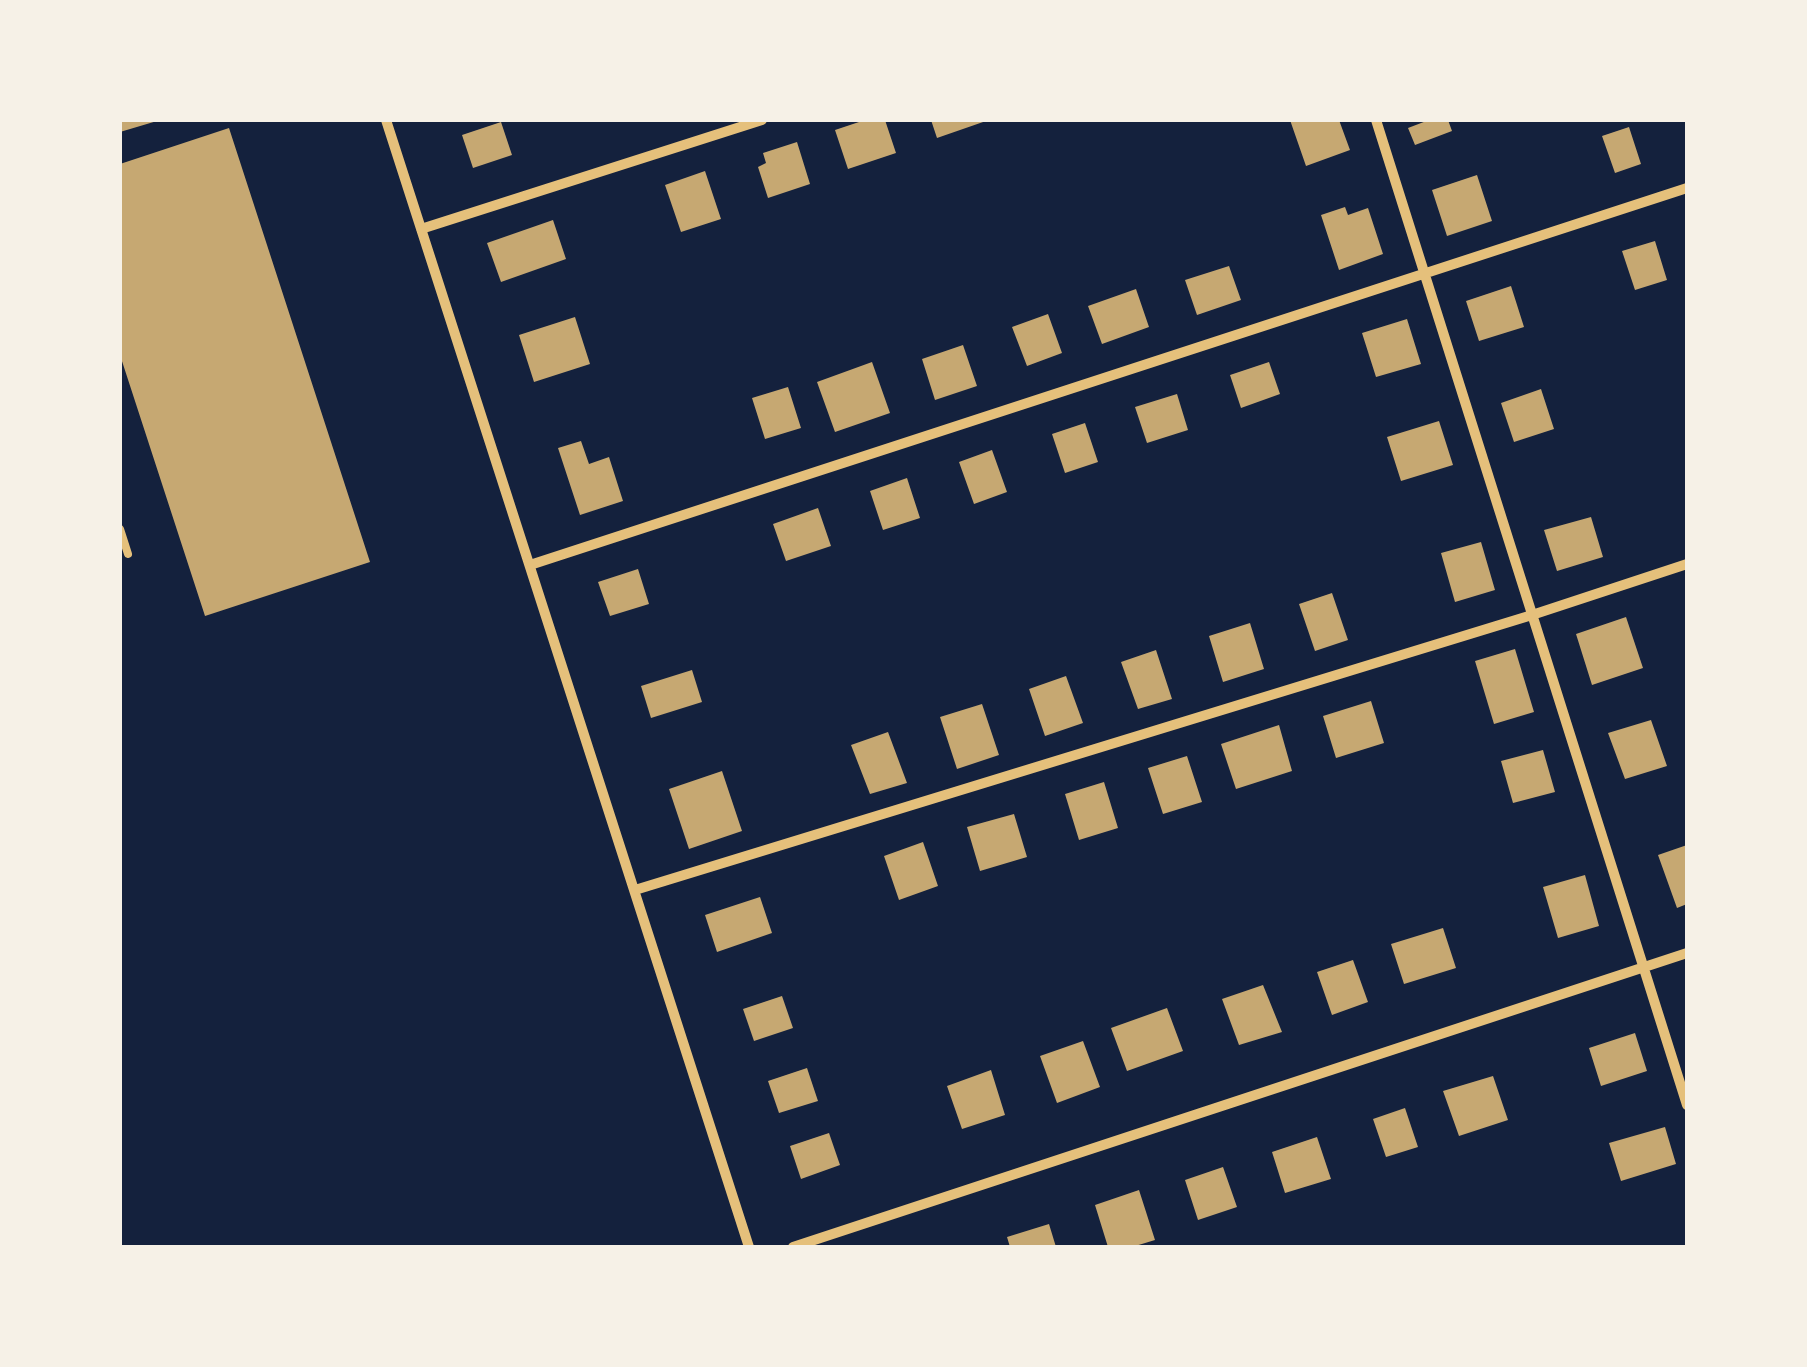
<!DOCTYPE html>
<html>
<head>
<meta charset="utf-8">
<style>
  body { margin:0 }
  #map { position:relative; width:1807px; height:1367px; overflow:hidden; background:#14213d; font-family:"Fira Sans",sans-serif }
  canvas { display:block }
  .frame { position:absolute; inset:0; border:122px solid #f6f1e7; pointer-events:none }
</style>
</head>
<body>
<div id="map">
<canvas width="1807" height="1367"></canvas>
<div class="frame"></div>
</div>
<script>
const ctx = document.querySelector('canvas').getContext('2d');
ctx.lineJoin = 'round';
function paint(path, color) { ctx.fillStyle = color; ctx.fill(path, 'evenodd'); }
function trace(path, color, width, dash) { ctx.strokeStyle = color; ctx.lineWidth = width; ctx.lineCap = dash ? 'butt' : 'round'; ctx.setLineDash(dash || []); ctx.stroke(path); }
paint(new Path2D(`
  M120 120H157V121L120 132Z
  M865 120H885L896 153 848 169 835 130Z
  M931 120H986V121L937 138Z
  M1290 120H1339L1350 150 1306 166Z
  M1429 120H1448L1452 131 1415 145 1408 128Z
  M501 122 512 155 473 168 462 135Z
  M1629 127 1641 164 1615 173 1602 136Z
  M229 128 370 562 205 616 120 355V164Z
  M797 142 810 184 768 198 758 167 766 163 763 153Z
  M705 171 721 219 681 232 665 185Z
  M1477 175 1492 221 1447 236 1432 190Z
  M1345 207 1348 215 1368 208 1383 254 1339 270 1321 215Z
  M553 220 566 259 501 282 487 243Z
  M1655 241 1667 280 1635 290 1622 251Z
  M1229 266 1241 300 1197 315 1185 280Z
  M1511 286 1524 327 1479 341 1466 301Z
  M1136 289 1149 327 1102 344 1088 306Z
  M1048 314 1062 353 1027 366 1012 327Z
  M575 317 590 364 534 382 519 335Z
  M1407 319 1421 364 1376 377 1362 333Z
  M963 345 977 386 935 400 922 359Z
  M872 362 890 413 835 432 817 382Z
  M1269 362 1280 394 1241 408 1230 375Z
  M788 387 801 428 765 439 752 398Z
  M1541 389 1554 429 1514 442 1501 403Z
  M1177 394 1188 430 1147 443 1135 407Z
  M1439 421 1453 465 1401 481 1387 437Z
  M1085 423 1098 462 1065 473 1052 434Z
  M581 441 589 464 609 457 623 501 580 515 558 448Z
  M992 450 1007 492 974 504 959 462Z
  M907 478 920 518 883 530 870 491Z
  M818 508 831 546 786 561 773 524Z
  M1591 517 1603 557 1557 571 1544 530Z
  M1481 542 1495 590 1455 602 1441 553Z
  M638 569 649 604 610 616 598 582Z
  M1332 593 1348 640 1315 651 1299 604Z
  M1626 617 1643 668 1592 685 1576 634Z
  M1250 623 1264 669 1223 682 1209 636Z
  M1515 649 1534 712 1494 724 1475 661Z
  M1156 650 1172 699 1138 709 1121 662Z
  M692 670 702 702 651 718 641 686Z
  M1066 676 1083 723 1045 736 1029 689Z
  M1371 701 1384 743 1336 758 1323 716Z
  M982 704 999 755 957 769 940 717Z
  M1651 720 1667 766 1625 779 1608 733Z
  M1279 725 1292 771 1236 789 1221 744Z
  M888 732 907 783 870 794 851 745Z
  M1543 750 1555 792 1513 803 1501 761Z
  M1187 756 1202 802 1163 814 1148 768Z
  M722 771 742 831 689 849 669 789Z
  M1104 782 1118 828 1079 840 1065 794Z
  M1014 814 1027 857 980 871 967 827Z
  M923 842 938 886 899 900 884 856Z
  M1687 845V904L1677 908 1658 855Z
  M1585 875 1599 926 1558 938 1543 887Z
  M760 897 772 933 717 952 705 915Z
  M1443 928 1456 968 1404 984 1391 944Z
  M1353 960 1368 1002 1332 1015 1317 972Z
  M1263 985 1282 1032 1239 1045 1222 999Z
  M782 996 793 1028 754 1041 743 1009Z
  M1167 1008 1183 1051 1127 1071 1111 1028Z
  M1635 1033 1647 1071 1601 1086 1589 1048Z
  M1083 1041 1100 1087 1057 1103 1040 1056Z
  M807 1068 818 1101 779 1113 768 1081Z
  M991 1070 1005 1115 962 1129 947 1086Z
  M1493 1076 1508 1120 1459 1136 1443 1091Z
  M1405 1108 1418 1147 1386 1157 1373 1119Z
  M1665 1127 1676 1164 1621 1181 1609 1143Z
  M829 1133 840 1165 801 1179 790 1146Z
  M1317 1137 1331 1179 1285 1193 1272 1152Z
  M1223 1167 1237 1207 1198 1220 1185 1180Z
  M1139 1190 1155 1240 1132 1247H1108L1095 1205Z
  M1049 1224 1056 1247H1010L1007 1237Z`), '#c6a872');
trace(new Path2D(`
  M120 529 128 554`), '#e5c07b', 8);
trace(new Path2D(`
  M386 120 749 1247
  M1376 120 1687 1105
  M421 229 762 120
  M530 565 1687 188
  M635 890 1532 615 1687 564
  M793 1247 1687 953`), '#e5c07b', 10);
</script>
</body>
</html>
